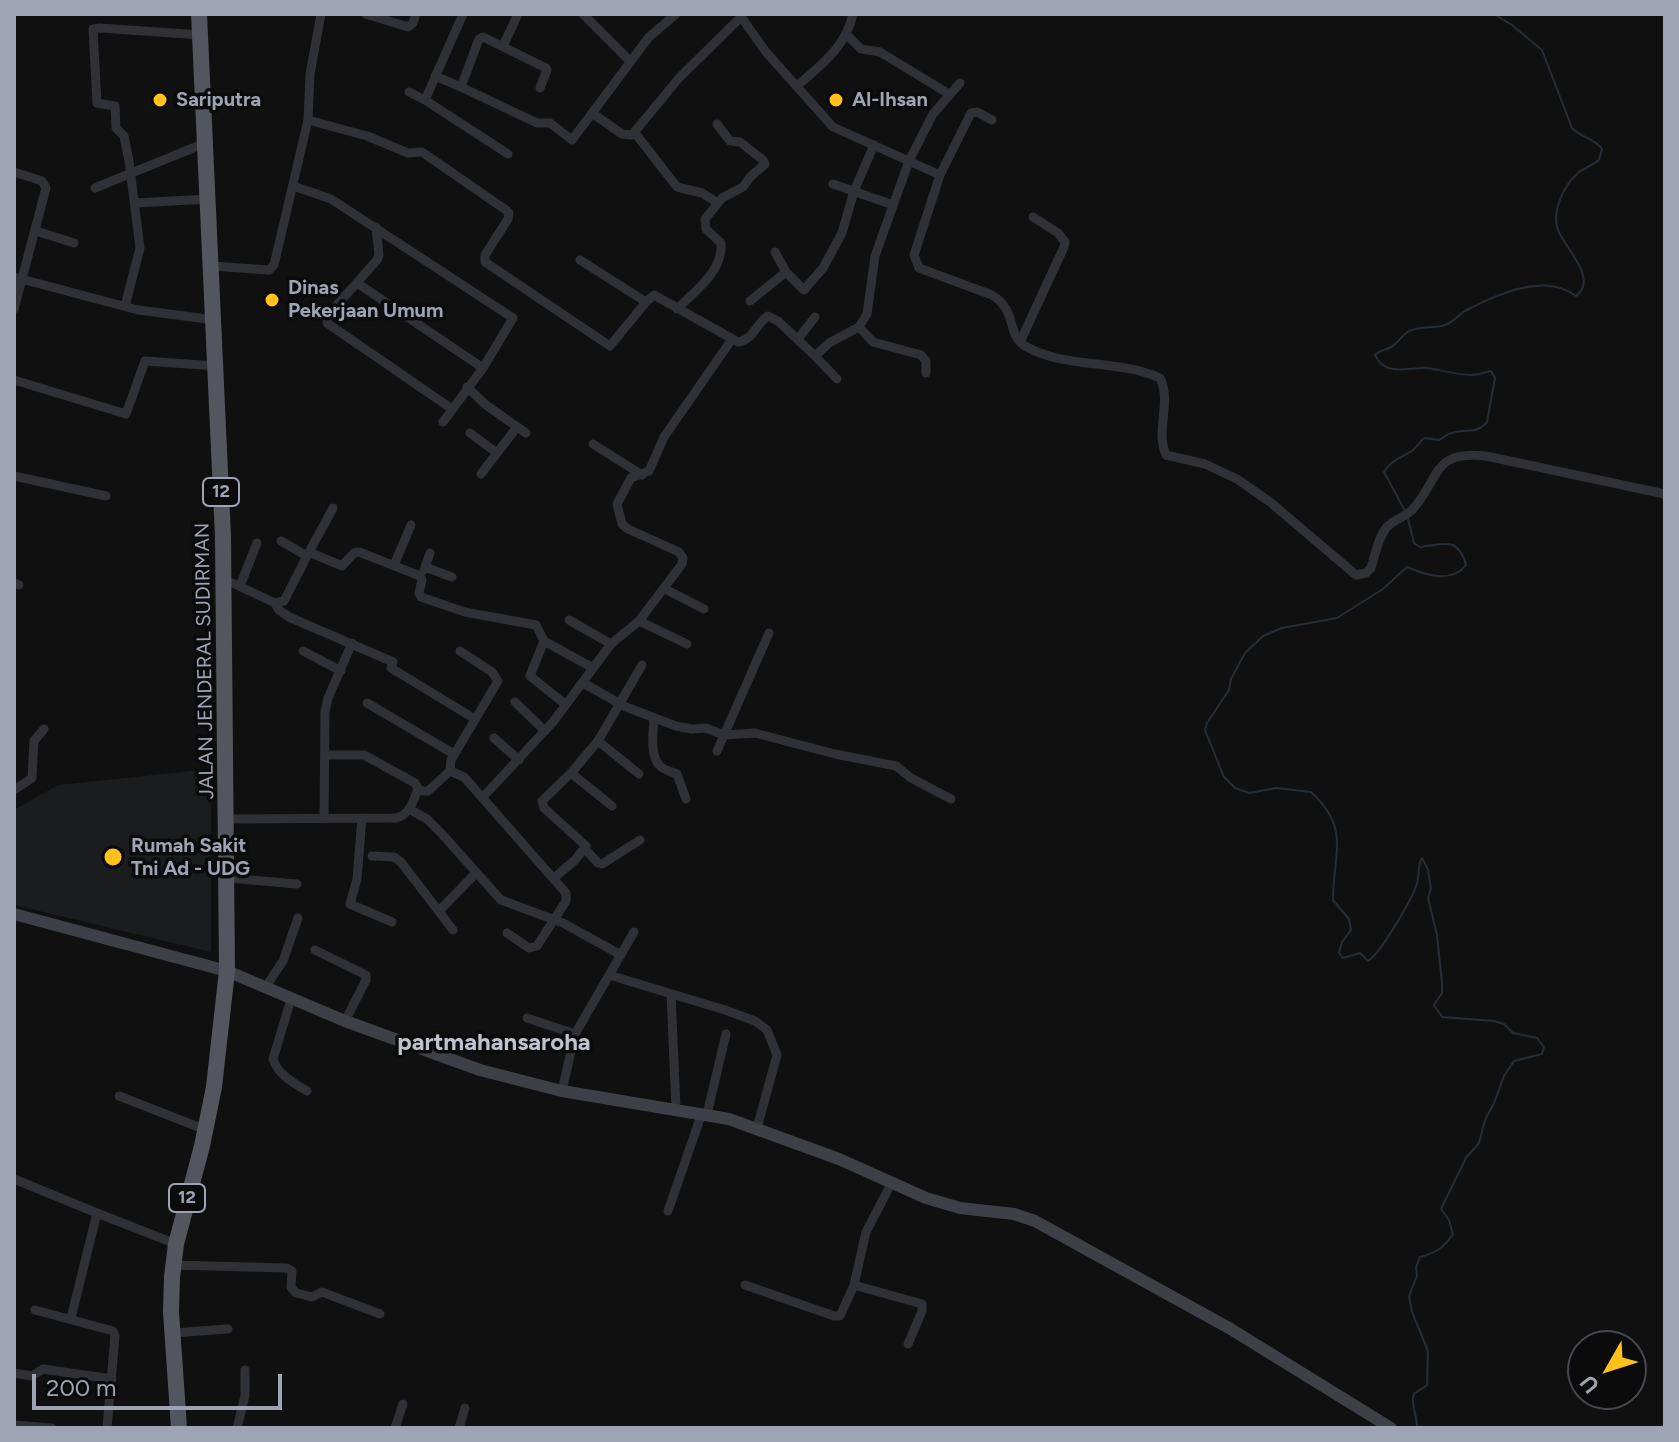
<!DOCTYPE html>
<html>
<head>
<meta charset="utf-8">
<style>
  body { margin:0 }
  #map { position:relative; width:1679px; height:1442px; overflow:hidden; background:#101011; font-family:Figtree,sans-serif }
  canvas { display:block }
  .frame { position:absolute; inset:0; border:16px solid #9fa4b4; pointer-events:none }
  .north { position:absolute; left:1567px; top:1330px; width:80px; height:80px; box-sizing:border-box; background:#0b0b0c; border:2px solid #46484f; border-radius:50%; rotate:231deg; font-size:22px; font-weight:700; line-height:32px; text-align:center; color:#9fa4b4 }
  .north::after { content:''; display:block; margin:auto; width:28px; height:36px; background:#ffc11a; clip-path:polygon(50% 0,100% 100%,50% 72%,0 100%) }
  .scale { position:absolute; left:32px; top:1374px; width:250px; height:36px; box-sizing:border-box; border:4px solid #9fa4b4; border-top:0; padding-left:10px; font-size:24px; line-height:28px; white-space:nowrap; color:#9fa4b4; -webkit-text-stroke:6px #0b0b0c; paint-order:stroke }
</style>
</head>
<body>
<div id="map">
<canvas width="1679" height="1442"></canvas>
<div class="frame"></div>
<div class="north">U</div>
<div class="scale">200 m</div>
</div>
<script>
const ctx = document.querySelector('canvas').getContext('2d');
ctx.lineJoin = 'round';
function paint(path, color) { ctx.fillStyle = color; ctx.fill(path, 'evenodd'); }
function trace(path, color, width, dash) { ctx.strokeStyle = color; ctx.lineWidth = width; ctx.lineCap = dash ? 'butt' : 'round'; ctx.setLineDash(dash || []); ctx.stroke(path); }
function drawText(font, color, halo, rows, align = 'center') {
  ctx.font = font + ' Figtree,sans-serif'; ctx.lineWidth = 7; ctx.setLineDash([]); ctx.textBaseline = 'middle'; ctx.strokeStyle = halo; ctx.fillStyle = color; for (const [text, x, y, turn = 0] of rows) {
    ctx.save(); ctx.translate(x, y); ctx.rotate((+turn || 0) * Math.PI / 180); ctx.textAlign = isNaN(turn) ? turn : align; if (halo) ctx.strokeText(text, 0, 0); ctx.fillText(text, 0, 0); ctx.restore();
  }
}
paint(new Path2D(`
  M211 769V952L14 905V810L58 785Z`), '#1b1c1e');
trace(new Path2D(`
  M1404 509 1384 472C1391 460 1399 459 1410 452 1416 449 1419 442 1424 438L1439 440C1443 438 1447 434 1452 433 1466 428 1476 435 1487 422L1495 378 1491 371C1485 372 1478 375 1472 375 1461 375 1444 371 1434 369 1413 364 1387 380 1375 355 1380 350 1385 350 1391 347 1398 343 1402 335 1409 331 1422 325 1434 329 1445 325 1453 323 1458 315 1465 311 1495 295 1545 272 1576 296 1599 279 1564 247 1558 230 1551 212 1564 185 1578 173 1584 168 1593 165 1599 160L1602 149C1595 138 1581 138 1572 128L1542 50 1512 25 1494 14
  M1408 519 1414 543 1420 547C1442 545 1458 535 1466 565 1452 584 1425 575 1407 567L1383 589 1337 618 1282 628 1263 636 1245 653 1231 679 1229 690 1207 723 1205 730 1224 777 1235 788 1249 793 1276 788 1311 792C1351 829 1333 853 1333 900L1349 919 1351 930 1342 942 1339 953 1343 958 1360 953 1368 961C1380 954 1413 898 1417 883 1420 874 1417 866 1422 858L1428 870 1431 889 1428 898 1437 935 1442 983V993L1434 1005 1442 1017 1494 1021 1504 1024 1513 1033 1537 1038 1544 1047 1542 1054 1514 1061 1504 1076 1494 1103 1485 1120 1479 1143 1466 1158 1441 1209 1449 1220 1453 1234C1444 1248 1435 1253 1420 1257L1416 1267 1417 1276 1409 1296 1412 1312 1428 1351 1427 1385C1424 1388 1419 1390 1415 1393 1409 1399 1418 1419 1417 1428`), '#252d36', 2);
trace(new Path2D(`
  M366 14 408 27 413 23 416 14
  M463 14 425 100 508 154
  M583 14 630 61
  M739 14 766 52 833 127 940 175 914 255 919 268 992 295C1018 311 1006 334 1025 346 1065 369 1118 359 1160 378 1172 401 1155 431 1166 455L1205 464 1237 479 1270 502 1356 575 1366 573 1371 568C1375 556 1378 537 1387 527 1394 519 1406 517 1413 509 1441 477 1432 450 1486 456L1665 494
  M847 35 861 49 880 52 949 94
  M503 46 518 14
  M435 76 461 87
  M797 86C821 65 846 47 853 14
  M540 88 547 70 546 68 483 37 479 39 461 87 537 123H550L572 140 649 37 676 14
  M409 92 425 100
  M592 113 622 134 632 135 679 78 741 17
  M308 120 367 136 408 153 422 152 506 210 509 213 508 219 485 255V262L610 346 646 302
  M635 133 677 187 702 193 718 203
  M14 172 42 181 46 188 14 309
  M940 175 971 113 977 112 992 120
  M833 184 893 205
  M293 186 331 199 513 318 483 368 443 422
  M95 188 205 143
  M135 203 208 199
  M376 227 379 255 377 260 329 314 327 323 452 409
  M36 231 74 243
  M775 252 786 272 804 290 823 268 842 233 854 191 874 145
  M580 260 646 302 654 295 738 342C754 340 756 323 768 316L778 321 815 356 829 343 859 327
  M211 266 269 270 274 265 308 120 310 74 321 14
  M14 277 138 310 215 320
  M357 283 483 368
  M750 301 786 272
  M125 306 140 248 129 161 124 136 116 128 115 106 97 103 93 29 100 28 201 35
  M677 309C695 291 724 270 721 243L706 229 705 219 722 198 743 187 750 177 765 164 763 160 740 142 730 141 717 124
  M798 339 815 317
  M1020 342 1064 247 1065 242 1058 233 1033 217
  M815 356 837 379
  M926 373V361L921 355 873 342 859 327 867 314 875 256 909 161 933 114 960 83
  M14 380 126 414 145 361 216 366
  M467 387 486 405 526 433
  M470 433 497 453
  M593 444 642 475
  M481 474 517 427
  M14 476 106 496
  M281 541 307 556 333 508
  M309 552 342 566 354 553 359 552 420 576 422 580 419 593 421 597 465 612 536 625 544 641 530 676 565 704
  M394 565 411 525
  M425 567 452 577
  M424 570 430 553
  M224 579 275 603 279 610 289 617 393 662 391 668 475 719
  M14 583 19 585
  M240 586 257 543
  M665 589 704 609
  M275 603 284 601 307 556
  M569 620 611 644
  M639 621 687 644
  M544 641 593 668
  M303 651 341 671
  M583 683 626 707 676 726 692 729 706 728 724 735 755 733 835 754 896 766 911 778 951 799
  M515 702 545 731
  M367 703 454 754
  M654 719C653 732 650 755 659 765 663 770 672 772 677 774L686 799
  M494 738 519 760
  M598 741 639 774
  M717 751 769 633
  M450 771 451 760 498 681 492 672 460 651
  M571 773 612 806
  M14 790 32 778 34 741 44 729
  M417 791H428L450 771 464 777 566 893V901L537 946 529 948 507 933
  M483 797 553 722 611 644 639 621 682 564 683 558 679 552 628 529 622 524 617 504 631 478 649 471 664 437 732 339
  M409 809 427 819 442 834 501 900 563 923 621 955
  M324 818 325 712 328 698 352 643
  M362 818 357 879 350 904 392 922
  M227 819 396 818C410 815 414 800 418 788L415 783 364 755H325
  M585 849 598 863 602 864 640 840
  M372 856 394 857 401 862 453 930
  M228 878 297 884
  M554 878 575 860 586 846 544 808 542 801 571 773 598 741 642 665
  M439 911 476 873
  M315 950 366 975V980L345 1021
  M609 975 725 1010 755 1021 767 1030 777 1055 757 1128
  M265 988 283 961 298 918
  M671 995 676 1108
  M291 999 273 1059C278 1075 294 1083 307 1091
  M527 1018 575 1034
  M562 1091 575 1034 634 932
  M119 1096 206 1130
  M707 1114 726 1034
  M14 1179 97 1213 71 1318
  M668 1211 702 1113
  M97 1213 176 1244
  M173 1265 287 1268 292 1271 291 1287 296 1293 312 1297 322 1292 380 1314
  M745 1285 834 1316H840L854 1285 866 1232 891 1184
  M854 1285 922 1304V1311L908 1344
  M35 1310 113 1331 115 1336 107 1428
  M173 1333 228 1329
  M14 1373 32 1376 43 1369 112 1379
  M14 1425 52 1428
  M237 1428 245 1396V1370
  M395 1428 403 1404
  M459 1428 465 1408`), '#303137', 9);
trace(new Path2D(`
  M14 914 227 971 345 1021 480 1070 562 1091 729 1119 839 1159 926 1198 960 1208 1014 1214 1035 1221 1229 1328 1391 1428`), '#3e4047', 12);
trace(new Path2D(`
  M179 1428 171 1312 172 1277 176 1244 202 1146 214 1087 227 971 223 537 199 14`), '#54565f', 16);
for (const [x, y, r, color] of [
  [160,100,8,"#ffc11a"],
  [836,100,8,"#ffc11a"],
  [272,300,8,"#ffc11a"],
  [113,857,10,"#ffc11a"]
]) { const dot = new Path2D(); dot.arc(x, y, r, 0, 2 * Math.PI); ctx.fillStyle = color; ctx.fill(dot); trace(dot, '#0b0b0c', 3); }
for (const [x, y, w] of [
  [221,492,36],
  [187,1198,36]
]) { const box = new Path2D(); box.roundRect(x - w / 2, y - 14, w, 28, 6); ctx.fillStyle = '#0b0b0c'; ctx.fill(box); trace(box, '#9fa4b4', 2); }
drawText('bold 18px', '#9fa4b4', null, [
  ["12",221,492],
  ["12",187,1198]
]);
drawText('bold 20px', '#9fa4b4', '#0b0b0c', [
  ["Sariputra",176,100],
  ["Al-Ihsan",852,100],
  ["Dinas",288,288],
  ["Pekerjaan Umum",288,311],
  ["Rumah Sakit",131,846],
  ["Tni Ad - UDG",131,869]
], 'left');
drawText('20px', '#9fa4b4', '#0b0b0c', [
  ["JALAN JENDERAL SUDIRMAN",205,661,-91]
]);
drawText('bold 24px', '#c0c3cf', '#0b0b0c', [
  ["partmahansaroha",494,1043]
]);
</script>
</body>
</html>
